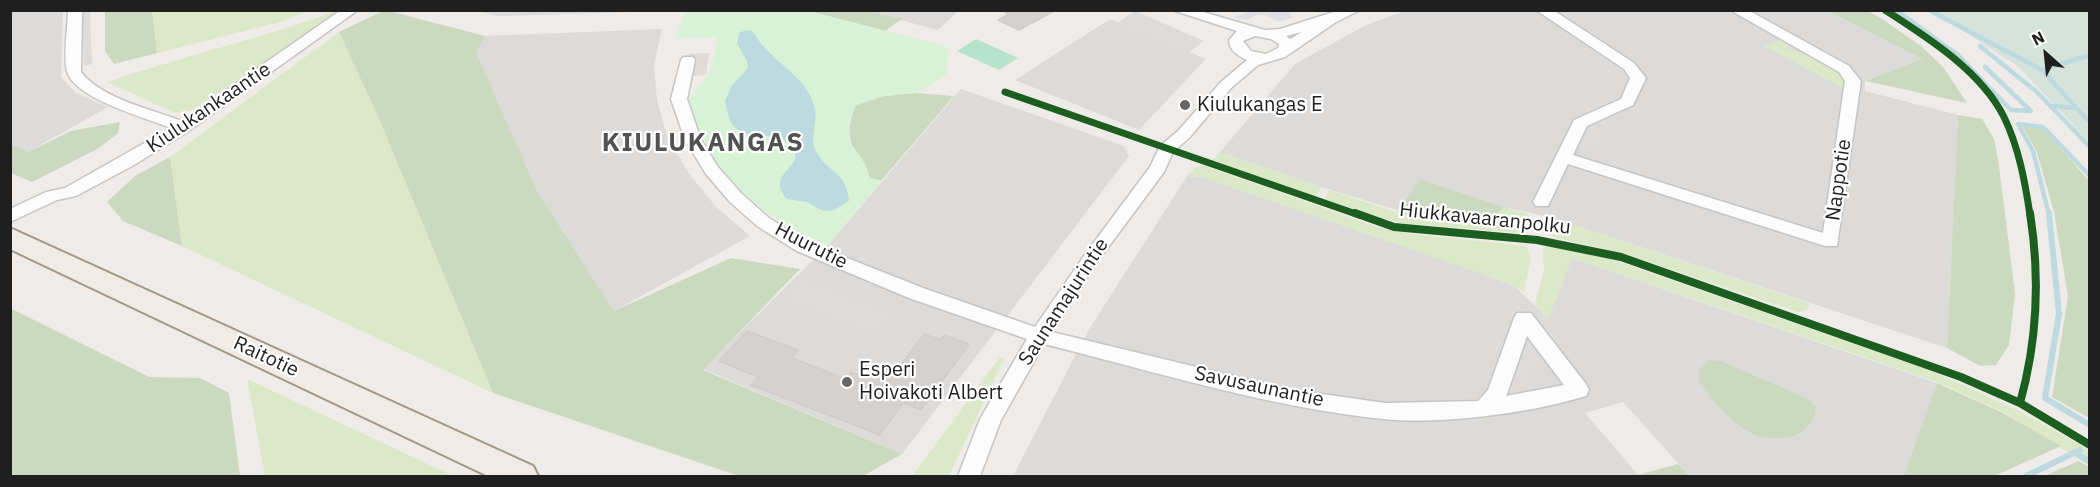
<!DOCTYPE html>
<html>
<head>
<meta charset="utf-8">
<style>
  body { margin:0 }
  #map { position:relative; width:2100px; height:487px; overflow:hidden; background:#eeebe8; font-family:"IBM Plex Sans",sans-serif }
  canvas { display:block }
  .frame { position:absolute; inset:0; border:12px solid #1f1f1f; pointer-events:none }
  .north { position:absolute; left:2016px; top:24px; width:60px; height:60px; -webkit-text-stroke:4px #fff; paint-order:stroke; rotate:333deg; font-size:16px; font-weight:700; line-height:24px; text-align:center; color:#1f1f1f }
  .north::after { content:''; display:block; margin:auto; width:21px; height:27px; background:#1f1f1f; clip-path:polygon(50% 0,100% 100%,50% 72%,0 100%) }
</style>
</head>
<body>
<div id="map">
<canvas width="2100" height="487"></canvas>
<div class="frame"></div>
<div class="north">N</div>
</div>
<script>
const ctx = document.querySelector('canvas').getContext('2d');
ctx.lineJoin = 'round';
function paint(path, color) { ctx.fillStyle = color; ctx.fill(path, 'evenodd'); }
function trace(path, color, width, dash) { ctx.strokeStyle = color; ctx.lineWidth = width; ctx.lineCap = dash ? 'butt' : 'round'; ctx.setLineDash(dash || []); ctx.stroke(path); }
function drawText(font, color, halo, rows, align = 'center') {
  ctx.font = font + ' "IBM Plex Sans",sans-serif'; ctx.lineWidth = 4.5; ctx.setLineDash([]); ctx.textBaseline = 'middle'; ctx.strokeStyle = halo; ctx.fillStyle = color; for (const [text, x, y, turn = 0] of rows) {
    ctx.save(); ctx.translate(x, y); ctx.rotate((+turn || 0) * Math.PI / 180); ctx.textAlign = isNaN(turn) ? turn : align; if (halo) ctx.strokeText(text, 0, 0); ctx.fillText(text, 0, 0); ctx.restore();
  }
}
paint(new Path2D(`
  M11 11H63L61 77 76 93 108 107 28 152 11 144Z
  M475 11H670L500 16Z
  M867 11H958L938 30Z
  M1405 11H1828L1924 59 1865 81V91L1958 115 1947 348 1550 217 1504 207 1420 179 1400 211 1321 187 1220 152 1295 64 1366 25Z
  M1110 19 1206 59 1139 130 1015 80Z
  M662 29 654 66 657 100 668 139 690 175 716 207 750 236 614 311 537 191 475 53 485 36Z
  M961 89 1124 146 1129 156 902 454 703 369 828 245Z
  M1189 173H1203L1513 285 1548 318 1572 258 1937 383 1923 435 1906 476H1690L1623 402 1585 413 1639 476H1013L1088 331Z`), '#dddbd9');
paint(new Path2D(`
  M152 11V10L308 11 284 21 157 53Z
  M336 11H341L194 109 175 113 107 82C183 56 261 39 336 11Z
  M339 32 380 121 493 393 182 246 170 157Z
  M1783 39 1793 45 1785 48C1808 55 1830 61 1846 80L1845 89 1764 46Z
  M1220 152 1321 187 1316 197 1213 160Z
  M1202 165 1377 227 1412 234 1526 246 1531 257 1524 291 1500 280 1201 177H1189L1194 168Z
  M1329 190 1411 217H1495L1504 207 1527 213 1529 228 1522 233 1399 223 1325 200Z
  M1550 217 1809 303 1808 309 1798 312 1625 254 1557 238 1544 229Z
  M1546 247 1569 248 1610 259 1927 369 2015 409 2081 445 2089 451V465L2001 411 1937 382 1572 258 1548 319 1535 304 1544 271 1543 252Z
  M1000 357 1004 359 949 476H912Z
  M247 379 453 476H265Z`), '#dce9c8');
paint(new Path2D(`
  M385 10 485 36 476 53 537 191 614 311 731 258 800 269 703 370 902 454 863 476H739L493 393 380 121 339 32Z
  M105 11H152L157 53 114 64 105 51Z
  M806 11H867L902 19 885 31Z
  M1828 11H1868L1882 19 1921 46 1943 67 1967 103 1865 81 1923 59Z
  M916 93 954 96 881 181 870 178C853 149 842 138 856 105L884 96Z
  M1958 115 1982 119 1994 139 1998 159 2015 294 2009 345 1996 365 1980 366 1947 348Z
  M120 122 118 133 99 148 32 182 11 173V144L28 152 71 131Z
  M2022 126 2042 127 2089 181V418L2052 397 2068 296 2054 212 2037 152Z
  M170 157 182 246 123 221 107 202 135 176Z
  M1420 179 1504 207 1495 217C1463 217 1428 223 1397 212Z
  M10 308 149 377 200 378 229 393 240 476H11Z
  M1708 360 1721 361 1806 398 1816 406C1814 442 1770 446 1744 429 1727 417 1711 398 1699 381V370Z
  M1937 383 2001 412 2061 446 1994 476H1904Z
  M2079 461 2089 467V476H2044Z
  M1678 464 1690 476 1638 475Z`), '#cbdabe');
paint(new Path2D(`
  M1932 11H2089V142L2019 67Z`), '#d6e3da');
paint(new Path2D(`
  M806 10 948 47 946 75 916 93 884 96 856 105C837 151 862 143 870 178L881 181 828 245C774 224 719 181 697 126 693 118 688 109 690 100 692 92 700 87 704 81 713 68 715 52 717 37L675 39 686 11Z`), '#d7f2d5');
paint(new Path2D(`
  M976 39 1018 58 999 70 957 51Z`), '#b5e3cc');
paint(new Path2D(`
  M82 11H90L92 64 84 66Z
  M1135 11 1147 16 1204 41 1188 53 1118 22Z
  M709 53 706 75 684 77 689 54Z
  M1580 123 1607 131 1596 152 1568 143Z
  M802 280 891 312 874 333 784 299Z
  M1513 346 1539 355 1529 385 1503 375Z`), '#dedcdb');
paint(new Path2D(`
  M1290 11 1292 18 1279 22 1265 15H1258L1246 20 1233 17 1252 11Z`), '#dfdee2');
paint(new Path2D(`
  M746 30 752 31C757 37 760 44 766 49 783 68 809 81 815 109 818 125 808 138 817 153 828 173 847 172 849 201L834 210 823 211 807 202 787 199C765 174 803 168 794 151 779 124 747 146 732 124 728 118 727 108 725 101L731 87 748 68 747 61 737 43 739 33Z`), '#bddae0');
trace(new Path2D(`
  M1896 10 1958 55 2011 110 2031 111
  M1929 10 2042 70 2090 123
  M1980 46 2038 93 2090 147
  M1985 67 2031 111
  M2042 70 2090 55
  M2054 106 2075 108
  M2049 215 2033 151 2018 124 2043 127 2090 176`), '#bddae0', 4.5);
trace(new Path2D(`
  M2049 213 2059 314 2045 398 2090 425
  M2076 453 2090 462
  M2026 476 2080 450`), '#bddae0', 6);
const building = new Path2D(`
  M1001 10H1056L1019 30 998 20 1009 14Z
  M747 331 798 350 792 358 846 379 851 372 864 377 883 369 895 373 924 334 941 340 944 335 969 344 921 410 903 403 880 435 751 385 758 377 719 361Z`);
paint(building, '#d4d1cf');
trace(building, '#d1cdc9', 1.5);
const street = new Path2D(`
  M68 10H82L81 72C100 98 153 110 182 121L341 10H358L190 130 134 165 76 196 57 200 10 222V209L46 192 65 188 171 128C147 118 74 99 67 71 63 56 68 27 68 10Z
  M1172 10H1196L1265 30 1280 29 1340 10H1360L1336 22 1285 57 1258 65 1231 88 1190 137 1173 152 1164 172 1098 261 1052 332 1287 389 1385 403 1478 401 1488 390 1514 318 1517 313H1531L1586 384 1589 390 1586 396C1530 413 1441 425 1383 419 1268 407 1156 372 1044 344L1001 420 980 476H958L980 419 1027 339 909 298 797 251 757 226 729 201 706 174 685 140 671 99 681 60 683 57H693L695 60 687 99 701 140 718 167 741 193 769 218 809 243 923 288 1035 327 1086 253 1150 167 1160 146 1178 131 1221 82 1247 60C1238 56 1229 50 1229 40L1237 31ZM1302 32 1290 39 1286 36ZM1255 36 1271 39 1279 44 1278 48 1266 54 1251 51 1243 41ZM1527 336 1564 385 1506 396 1507 394Z
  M1536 10H1553L1634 63 1646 78 1633 105 1587 126 1573 155 1823 233 1845 81 1839 72 1730 10H1748L1849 66 1861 81 1837 246H1825L1568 164 1548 206H1536L1533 202 1574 120 1621 99 1630 78 1624 69Z`);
const primary = new Path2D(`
  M10 228 533 466 538 476H488L10 249Z`);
trace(street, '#c6c5c4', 3);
trace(primary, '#a39785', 4);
paint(street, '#fcfcfc');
paint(primary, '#f1ebe5');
trace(new Path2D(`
  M1885 10C1927 37 1981 71 2004 117 2019 148 2025 182 2030 215
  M1005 92 1359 215`), '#1b5e20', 7);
trace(new Path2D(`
  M1355 213 1394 227 1537 240 1621 257 1961 377 2020 403 2090 445
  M2020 403C2037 342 2040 276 2030 213`), '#1b5e20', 8);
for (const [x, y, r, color] of [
  [1185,105,6,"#676665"],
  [847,382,6,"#676665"]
]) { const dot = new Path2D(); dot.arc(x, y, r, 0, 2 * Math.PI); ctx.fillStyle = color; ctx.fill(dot); trace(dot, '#fff', 2); }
drawText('20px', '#1f1f1f', '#fff', [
  ["Kiulukangas E",1197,105],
  ["Esperi",859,370],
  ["Hoivakoti Albert",859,393]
], 'left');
drawText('20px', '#1f1f1f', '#fff', [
  ["Kiulukankaantie",209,108,-34],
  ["Nappotie",1839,180,-82],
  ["Hiukkavaaranpolku",1485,219,6],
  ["Huurutie",811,246,27],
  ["Saunamajurintie",1064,302,-57],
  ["Raitotie",266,357,25],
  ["Savusaunantie",1259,387,12]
]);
ctx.letterSpacing = '1.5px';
drawText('bold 26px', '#525252', '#fff', [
  ["KIULUKANGAS",703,143]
]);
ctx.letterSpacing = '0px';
</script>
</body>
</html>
